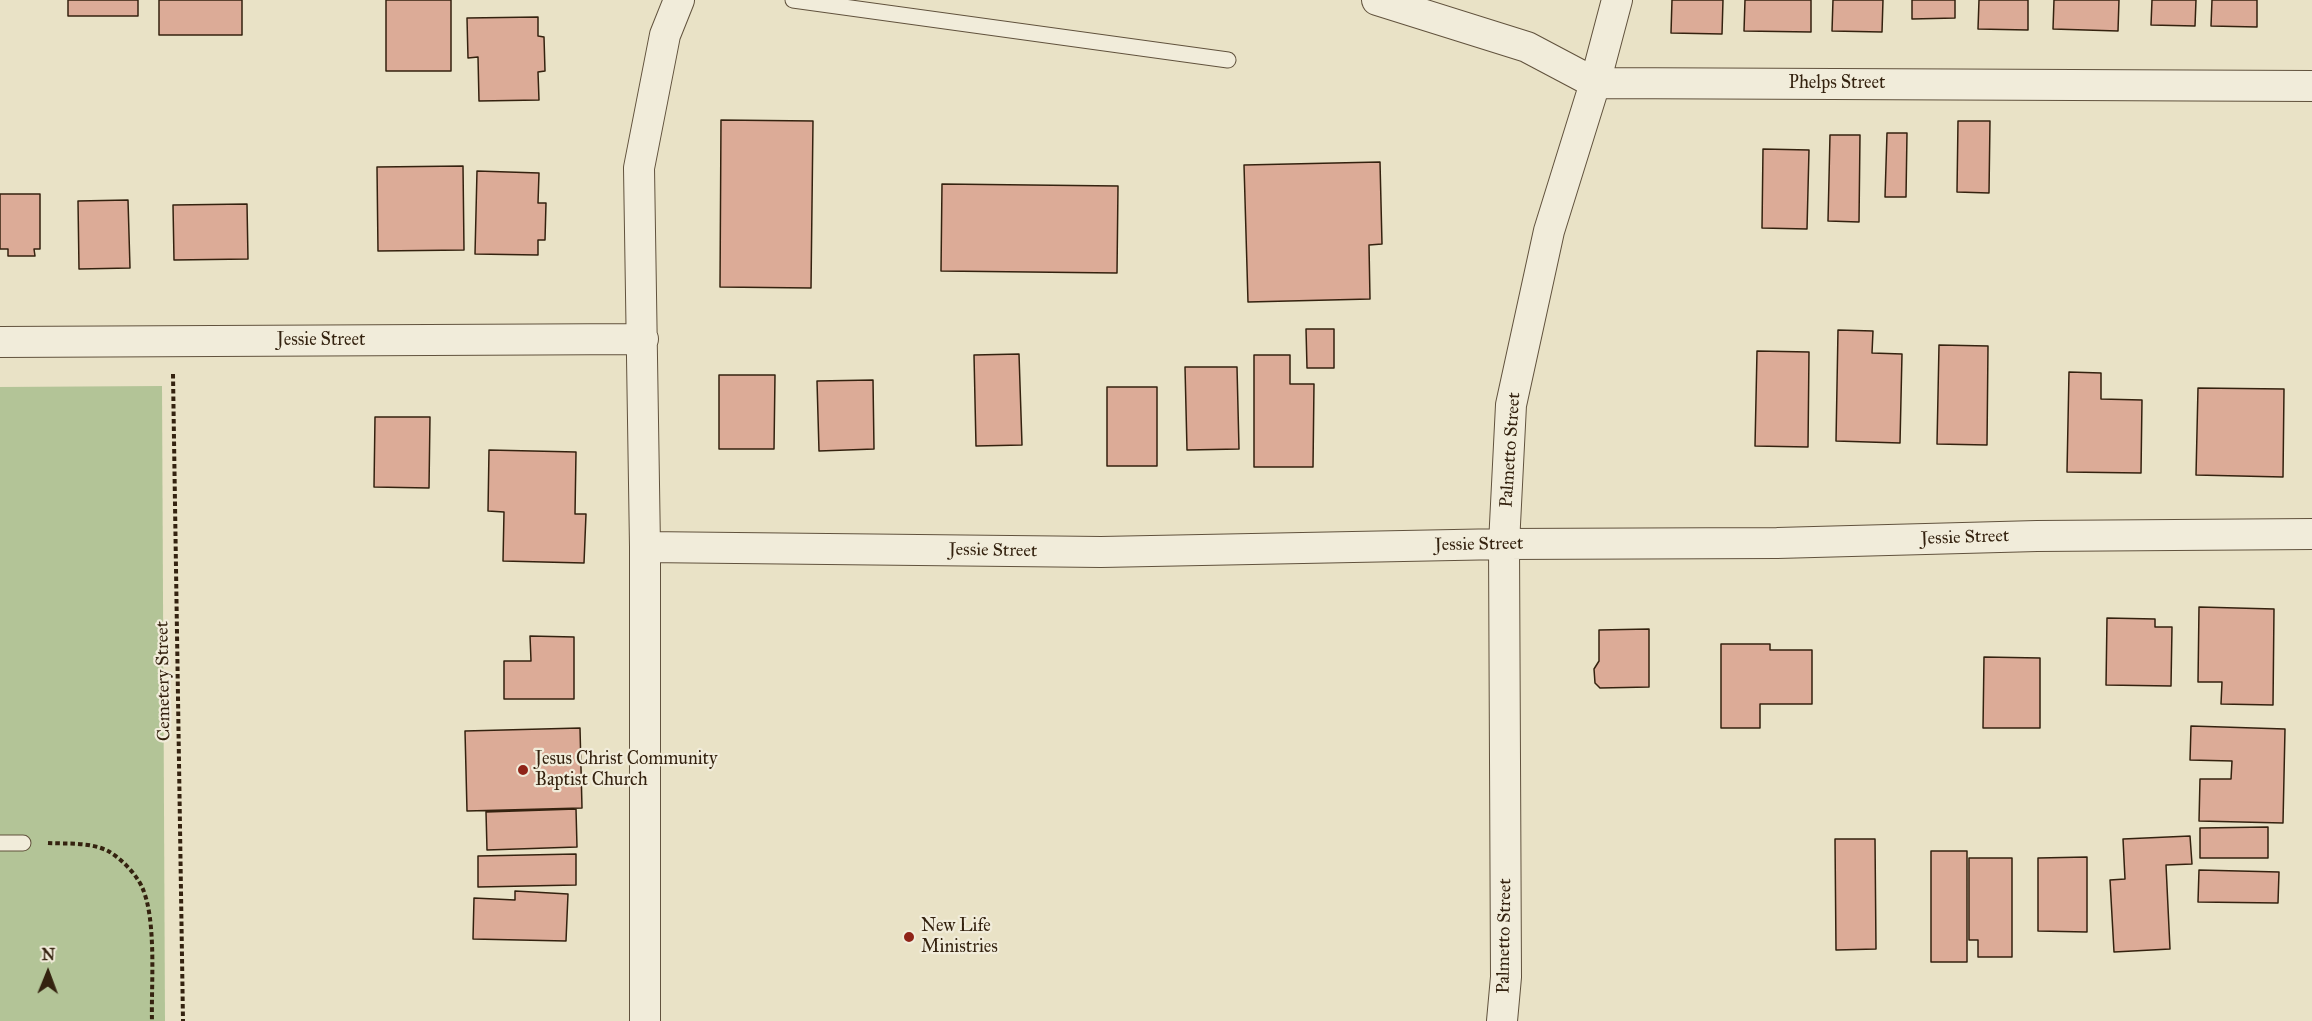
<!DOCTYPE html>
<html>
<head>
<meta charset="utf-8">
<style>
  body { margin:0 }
  #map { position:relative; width:2312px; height:1021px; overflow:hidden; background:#e9e2c6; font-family:"IM FELL Great Primer",serif }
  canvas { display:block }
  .north { position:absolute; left:18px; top:943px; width:60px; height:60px; -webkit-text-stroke:4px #f1ecda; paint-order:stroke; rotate:1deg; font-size:16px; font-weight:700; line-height:24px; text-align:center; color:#34220f }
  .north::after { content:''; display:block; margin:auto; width:21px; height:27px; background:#34220f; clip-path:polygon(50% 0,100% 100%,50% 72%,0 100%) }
</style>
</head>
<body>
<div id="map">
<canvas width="2312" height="1021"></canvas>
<div class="north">N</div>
</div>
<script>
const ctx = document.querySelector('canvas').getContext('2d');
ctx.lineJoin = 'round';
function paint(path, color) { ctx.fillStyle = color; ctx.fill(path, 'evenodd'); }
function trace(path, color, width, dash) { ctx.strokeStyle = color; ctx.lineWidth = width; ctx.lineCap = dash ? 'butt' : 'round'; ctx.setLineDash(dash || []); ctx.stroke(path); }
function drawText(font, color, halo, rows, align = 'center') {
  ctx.font = font + ' "IM FELL Great Primer",serif'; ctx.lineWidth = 4.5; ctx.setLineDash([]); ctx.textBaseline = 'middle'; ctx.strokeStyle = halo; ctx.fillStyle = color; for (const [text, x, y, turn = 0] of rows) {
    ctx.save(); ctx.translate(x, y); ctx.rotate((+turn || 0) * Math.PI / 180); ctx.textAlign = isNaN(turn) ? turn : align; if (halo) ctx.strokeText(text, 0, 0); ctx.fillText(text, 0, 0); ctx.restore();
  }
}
paint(new Path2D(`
  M162 386 165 1021H0V387Z`), '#b3c497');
const building = new Path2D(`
  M68 0H138V16H68Z
  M159 0H242V35H159Z
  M386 0H451V71H386Z
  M1672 0H1723L1722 34 1671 33Z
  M1745 0H1811V32L1744 31Z
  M1833 0H1883L1882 32 1832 31Z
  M1912 0H1955V18L1912 19Z
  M1979 0H2028V30L1978 29Z
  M2054 0H2119L2118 31 2053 29Z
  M2152 0H2196L2195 26 2151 25Z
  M2212 0H2257V27L2211 26Z
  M538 17V36L544 37 545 71 538 72 539 100 479 101 478 57 468 58 467 18Z
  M721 120 813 121 811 288 720 287Z
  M1958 121H1990L1989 193 1957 192Z
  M1887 133H1907L1906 197H1885Z
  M1830 135H1860L1859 222 1828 221Z
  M1763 149 1809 150 1807 229 1762 228Z
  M1380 162 1382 244 1369 245 1370 299 1248 302 1244 165Z
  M463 166 464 250 378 251 377 167Z
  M477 171 539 173 538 203H546L545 240H538V255L475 254Z
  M942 184 1118 186 1117 273 941 271Z
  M0 194H40V249H34L35 256H8V249H0Z
  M128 200 130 268 79 269 78 201Z
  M247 204 248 259 174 260 173 205Z
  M1306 329H1334V368H1307Z
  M1838 330 1873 331 1872 353 1902 354 1900 443 1836 441Z
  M1939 345 1988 346 1987 445 1937 444Z
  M1757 351 1809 352 1808 447 1755 446Z
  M1019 354 1022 445 976 446 974 355Z
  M1254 355H1290V384H1314L1313 467H1254Z
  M1185 367H1237L1239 449 1187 450Z
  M2069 372 2101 373V399L2142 400 2141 473 2067 472Z
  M719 375H775L774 449H719Z
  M873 380 874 449 819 451 817 381Z
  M1107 387H1157V466H1107Z
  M2198 388 2284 389 2283 477 2196 475Z
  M375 417H430L429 488 374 487Z
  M489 450 576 452 575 514H586L584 563 503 561 504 512 488 511Z
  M2199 607 2274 609 2273 705 2221 704 2222 682H2198Z
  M2107 618 2155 619V627H2172L2171 686 2106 685Z
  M1649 629V687L1600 688 1595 683 1594 669 1599 661V630Z
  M530 636 574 637V699H504V661H531Z
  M1721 644H1770V650H1812V704H1760V728H1721Z
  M1984 657 2040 658V728H1983Z
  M2191 726 2285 729 2283 823 2199 821 2200 779H2231L2232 761 2190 760Z
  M580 728 582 808 467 811 465 731Z
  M576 809 577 847 487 850 486 812Z
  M2268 827V858H2200V828Z
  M2190 836 2192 864 2166 865 2170 949 2114 952 2110 880 2125 879 2123 839Z
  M1835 839H1875L1876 949 1836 950Z
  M1931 851H1967V962H1931Z
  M576 854V885L478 887V856Z
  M2087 857V932L2038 931V858Z
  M1969 858H2012V957H1978V940H1969Z
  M2199 870 2279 872 2278 903 2198 902Z
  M515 891 568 894 566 941 473 939 474 898 515 900Z`);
paint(building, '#dcab97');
trace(building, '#34220f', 1.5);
const lane = new Path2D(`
  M793 0 1228 60
  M0 843H23`);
const street = new Path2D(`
  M1377 0 1527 47 1595 83 2312 86
  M0 342 643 339
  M645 547 1101 552 1504 544 1777 543 2037 536 2312 534
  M645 1021V547L639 168 665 35 679 0
  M1502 1021 1506 977 1504 544 1511 405 1549 231 1595 83 1617 0`);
trace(lane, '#61523d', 17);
trace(street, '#61523d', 32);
trace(new Path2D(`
  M173 374 183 1021
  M48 843C66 844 91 842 108 851 121 858 136 874 142 887 157 920 151 985 152 1021`), '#34220f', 4, [4.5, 3]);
trace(lane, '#f1ecda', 15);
trace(street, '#f1ecda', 30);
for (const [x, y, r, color] of [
  [523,770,6,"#8f2418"],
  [909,937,6,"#8f2418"]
]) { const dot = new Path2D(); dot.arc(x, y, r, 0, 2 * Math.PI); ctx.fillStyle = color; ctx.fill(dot); trace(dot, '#f1ecda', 2); }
drawText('18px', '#34220f', '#f1ecda', [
  ["Phelps Street",1837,84],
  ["Jessie Street",321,341],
  ["Palmetto Street",1511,450,-86],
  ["Jessie Street",1965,538,-2],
  ["Jessie Street",1479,545,-1],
  ["Jessie Street",993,551,1],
  ["Cemetery Street",164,681,-91],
  ["Palmetto Street",1505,936,-89]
]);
drawText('18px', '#34220f', '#f1ecda', [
  ["Jesus Christ Community",535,760],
  ["Baptist Church",535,781],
  ["New Life",921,927],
  ["Ministries",921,948]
], 'left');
</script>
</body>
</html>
